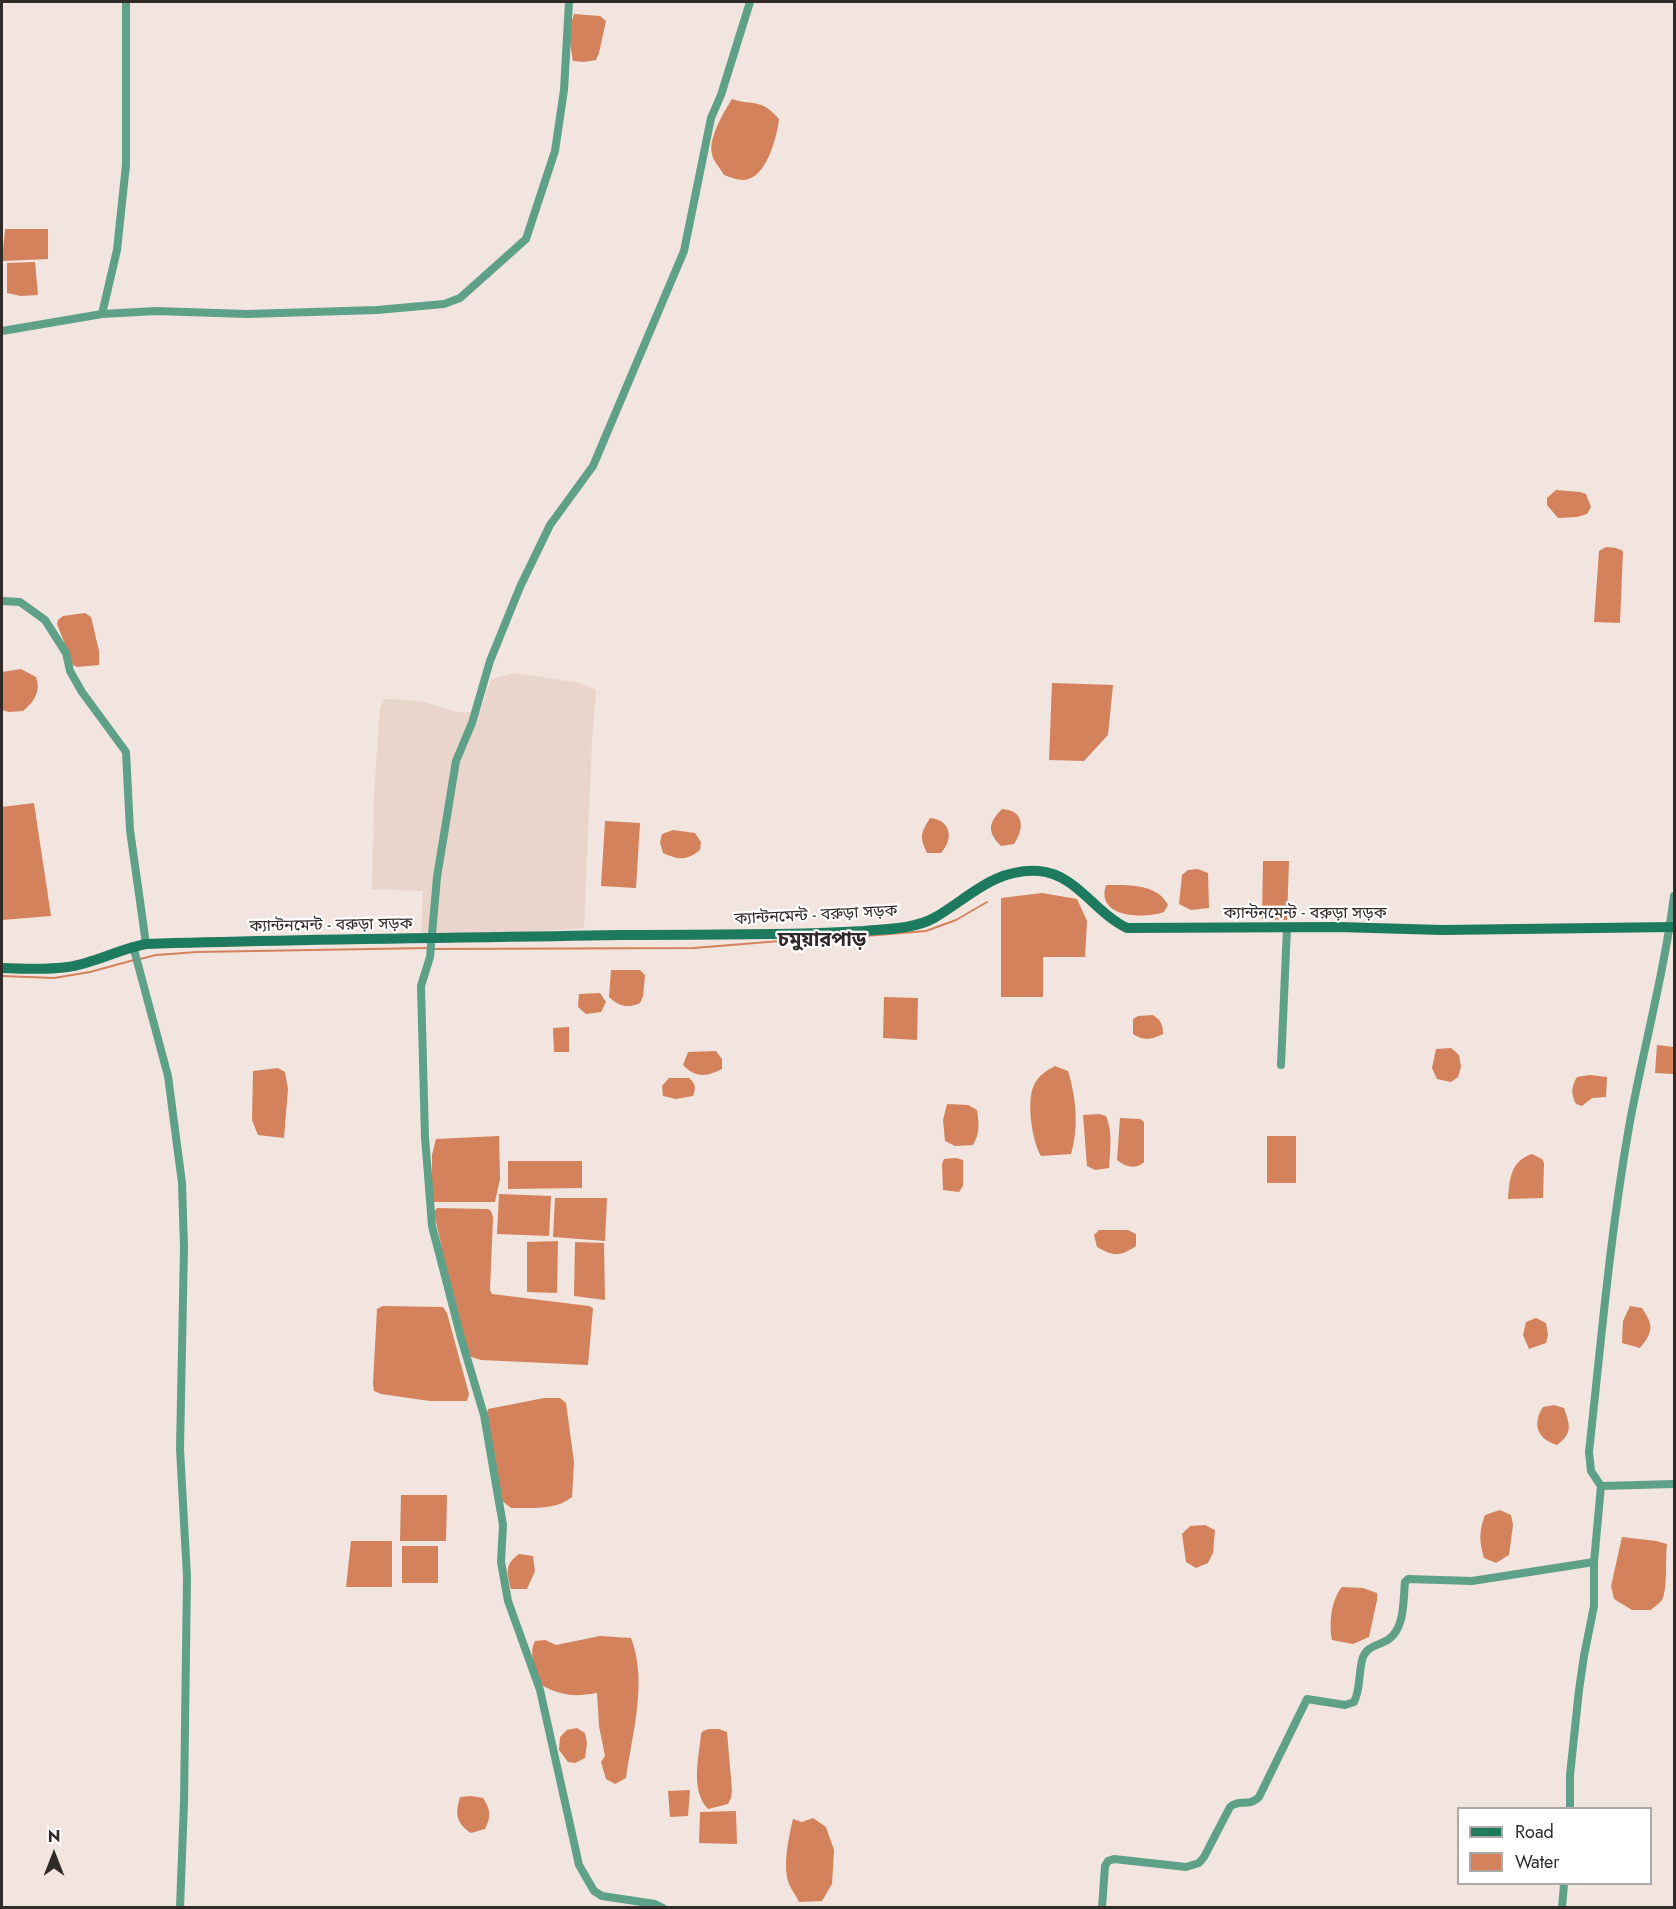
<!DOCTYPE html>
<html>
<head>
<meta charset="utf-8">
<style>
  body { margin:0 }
  #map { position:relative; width:1676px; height:1909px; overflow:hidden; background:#f2e4de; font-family:Jost,sans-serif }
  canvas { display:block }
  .frame { position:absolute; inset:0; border:3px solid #302a28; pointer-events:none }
  .legend { position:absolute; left:1457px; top:1807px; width:195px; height:78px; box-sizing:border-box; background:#fff; border:2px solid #acaaa9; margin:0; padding:8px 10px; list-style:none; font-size:18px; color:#302a28 }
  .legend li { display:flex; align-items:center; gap:12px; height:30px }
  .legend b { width:30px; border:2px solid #acaaa9 }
  .north { position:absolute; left:24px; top:1825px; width:60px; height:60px; -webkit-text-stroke:4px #fff; paint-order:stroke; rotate:0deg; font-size:16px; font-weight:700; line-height:24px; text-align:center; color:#302a28 }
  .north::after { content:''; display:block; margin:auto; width:21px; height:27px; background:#302a28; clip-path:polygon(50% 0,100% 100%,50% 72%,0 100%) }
</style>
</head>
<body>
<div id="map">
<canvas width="1676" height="1909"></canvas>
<div class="frame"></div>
<ul class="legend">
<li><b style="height:8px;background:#1d7a5e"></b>Road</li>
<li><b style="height:16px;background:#d4825c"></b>Water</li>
</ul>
<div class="north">N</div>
</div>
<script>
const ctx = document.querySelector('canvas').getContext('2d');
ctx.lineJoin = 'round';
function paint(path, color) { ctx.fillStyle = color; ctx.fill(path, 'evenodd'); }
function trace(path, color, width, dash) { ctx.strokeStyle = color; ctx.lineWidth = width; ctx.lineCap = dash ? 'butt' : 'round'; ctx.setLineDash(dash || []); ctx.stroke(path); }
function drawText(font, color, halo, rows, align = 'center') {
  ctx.font = font + ' Jost,"Noto Sans Bengali",sans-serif'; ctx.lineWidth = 4.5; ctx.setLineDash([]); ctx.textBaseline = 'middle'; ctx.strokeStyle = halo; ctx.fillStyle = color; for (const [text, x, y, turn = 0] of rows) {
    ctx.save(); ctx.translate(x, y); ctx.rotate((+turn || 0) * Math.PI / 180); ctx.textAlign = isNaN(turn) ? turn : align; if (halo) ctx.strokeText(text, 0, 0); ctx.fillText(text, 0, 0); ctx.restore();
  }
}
paint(new Path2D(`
  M515 673 580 683 596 690 592 740 584 928 485 935H421L423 891 372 889 374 793 380 708 385 699 405 700 423 702 457 712H480L491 679Z`), '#e9d5cb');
paint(new Path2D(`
  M574 14 600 16 606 21 599 53 596 60 584 62 573 61C570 44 568 30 574 14Z
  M732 99C754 106 761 98 779 119 777 137 766 180 743 180 737 180 730 177 724 175 721 169 713 161 712 154 708 138 724 112 732 99Z
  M5 229H48V259L2 261Z
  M35 262 38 295 21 296 7 293V263Z
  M1556 490 1580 492 1586 494 1591 507 1587 514 1577 517 1558 518 1547 505V498Z
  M1606 547 1616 548 1623 551 1620 623 1594 622 1599 551Z
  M85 613 91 617 99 651V665L77 667 73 665 57 624 58 620 63 616Z
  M21 669 36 677C41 692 34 702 23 711L9 712 2 710V672Z
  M1052 683 1113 685 1108 735 1084 761 1049 760Z
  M34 803 51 916 2 920V807Z
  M1002 809C1024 810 1025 828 1014 844L1001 846C987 832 988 823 1002 809Z
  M930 818C951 820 954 839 941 853H927C919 836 921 833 930 818Z
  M605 821 640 823 636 888 601 886Z
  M673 830 695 833 701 842 700 850C686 861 679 860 663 853L660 842 662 834Z
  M1263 861H1289L1287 920 1262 919Z
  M1198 869 1208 873 1209 908 1191 910 1179 904 1182 875 1188 870Z
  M1106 885C1127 885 1157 883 1168 905L1164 912C1144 919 1095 918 1106 885Z
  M1042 893 1077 899 1087 921 1085 957H1043V997H1001V898Z
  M611 970H640L645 975 643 996 640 1003C627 1009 619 1006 609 997Z
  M600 993 606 1002 601 1012 586 1014 578 1007 579 994Z
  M884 997 918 998 917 1040 883 1038Z
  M1153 1015C1161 1020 1163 1025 1163 1034 1151 1040 1144 1041 1133 1034V1019L1138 1016Z
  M569 1027V1052H554L553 1028Z
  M1657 1045 1674 1047V1074L1655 1073Z
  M1451 1048 1459 1055 1461 1067 1458 1077 1451 1082 1437 1079 1432 1068 1436 1049Z
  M716 1051 722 1059V1069C707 1077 695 1078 683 1065L688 1052Z
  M1055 1066 1068 1071C1076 1097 1079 1128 1071 1154L1041 1156C1032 1141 1026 1101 1034 1085 1038 1076 1046 1071 1055 1066Z
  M278 1068 285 1072 288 1089 284 1138 258 1135 252 1120 253 1071Z
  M1590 1075 1607 1077 1606 1097 1592 1098 1582 1106 1576 1104C1571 1094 1571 1087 1577 1077Z
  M669 1078H689C696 1084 696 1088 693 1096L676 1099 663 1096 662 1086Z
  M947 1104 968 1105 977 1110C979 1123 980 1134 973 1145L955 1146 945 1141 943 1120Z
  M1099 1114 1106 1116C1113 1131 1110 1152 1109 1168L1095 1170 1087 1166 1083 1115Z
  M1120 1118 1140 1119 1144 1122V1162C1135 1170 1126 1167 1117 1160Z
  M499 1136 500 1179 495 1202H432V1155L436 1139Z
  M1267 1136H1296V1183H1267Z
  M1532 1154 1542 1159 1544 1163 1543 1198 1508 1199C1510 1178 1510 1162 1532 1154Z
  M956 1158 963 1160V1186L959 1192 943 1190 942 1164 944 1159Z
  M508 1161H582V1188L508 1189Z
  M499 1194 551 1196 549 1236 497 1234Z
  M555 1198H607L605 1241 553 1237Z
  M437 1208 488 1209 491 1211 493 1217 490 1290 492 1294 589 1306 593 1308 588 1365 481 1360 468 1356 453 1301 434 1212Z
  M1099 1230H1128L1136 1234V1246C1120 1257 1113 1256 1097 1247L1094 1235Z
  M558 1241 557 1293 527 1292V1242Z
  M575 1242 604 1243 605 1300 574 1296Z
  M383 1306 443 1307 447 1313 469 1394 467 1401H430L381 1394 374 1391 373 1384 377 1309Z
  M1630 1306 1642 1308C1654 1326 1653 1332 1640 1348L1622 1343 1623 1321Z
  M1536 1318 1546 1323 1548 1335 1546 1343 1529 1349 1523 1335 1526 1322Z
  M544 1398H560L566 1403 574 1462 572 1497C557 1510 531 1508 511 1508L500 1499 487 1414 488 1409Z
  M1554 1405 1564 1408C1570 1425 1573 1433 1557 1445 1537 1439 1532 1424 1543 1407Z
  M401 1495H447L446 1541H400Z
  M1500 1510 1511 1515 1513 1525 1509 1555 1496 1563 1484 1558C1479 1541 1479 1531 1485 1515Z
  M1205 1525 1215 1530 1213 1553 1208 1563 1196 1568 1186 1562 1182 1534 1190 1526Z
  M1622 1537 1656 1541 1667 1544C1665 1559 1668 1588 1662 1600 1660 1603 1654 1607 1651 1610H1632L1614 1599 1611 1586Z
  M351 1541H392V1587H346Z
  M402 1546H438V1583H402Z
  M519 1554 533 1556 535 1571 527 1589H511C507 1572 504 1565 519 1554Z
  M1342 1587 1363 1588 1377 1593V1600L1369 1637 1353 1644 1332 1640C1329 1623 1331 1600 1342 1587Z
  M600 1636 631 1638C648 1683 632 1733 626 1778L615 1784 606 1779 601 1762 605 1756 599 1726 597 1693C573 1697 563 1696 541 1685 536 1671 528 1654 535 1641L545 1640 556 1645Z
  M577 1728 585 1733 587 1743 585 1758 575 1763 568 1762 559 1750 560 1737 567 1730Z
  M709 1729H719L727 1732 732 1790 731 1798 728 1804 708 1809C690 1790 699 1758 701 1734L703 1731Z
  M690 1790 688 1816 670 1817 668 1791Z
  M471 1796 483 1798C491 1810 491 1817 485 1829L471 1833C456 1823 455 1814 460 1797Z
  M736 1811 737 1844 699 1843 700 1812Z
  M813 1818 826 1827 834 1850 832 1884 822 1901 799 1902C796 1895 790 1888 788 1881 783 1863 789 1836 793 1819L802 1822Z`), '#d4825c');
trace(new Path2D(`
  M853 937 926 931 956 920 987 902
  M434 949 694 948 817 938
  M140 959 156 955 197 952 428 948
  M2 976 54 978 90 972 134 960`), '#d4825c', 2);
trace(new Path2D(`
  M102 314 117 250 126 165V2
  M2 331 102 314 156 311 247 314 377 310 444 304 460 298 526 239 555 151 564 90 569 2
  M2 601 20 602 45 620 66 653 70 671 82 692 126 752 130 830 146 944
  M133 946 168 1076 182 1183 184 1247 180 1449 187 1577 184 1802 180 1908
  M1281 1065 1287 928
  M1601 1486 1674 1484
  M1570 1808V1775L1579 1690 1584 1656 1594 1606V1562L1601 1486 1591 1471 1589 1452C1601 1343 1610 1235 1629 1127 1643 1050 1664 974 1674 896
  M663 1908 655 1904 602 1896 594 1891 579 1865 540 1690 508 1601 501 1562 503 1525 484 1415 461 1338 432 1226 425 1137 421 986 430 957 437 877 456 761 472 723 490 661 520 587 550 525 593 466 684 251 711 118 721 95 750 2
  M1102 1908 1105 1866 1108 1861 1114 1859 1186 1867 1199 1863 1204 1857 1230 1807C1238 1799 1250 1807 1259 1797L1307 1699 1345 1705 1354 1702C1361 1689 1358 1672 1363 1657 1368 1645 1379 1646 1389 1639 1405 1627 1403 1601 1405 1582L1408 1579 1472 1581 1594 1562
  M1562 1908 1564 1884`), '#5ea188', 8);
trace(new Path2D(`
  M2 968C23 969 46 970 68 967 95 963 119 949 146 944 304 939 462 938 620 935 701 934 783 936 864 931 887 929 914 929 934 918 969 898 994 868 1039 871 1076 874 1095 913 1127 928L1338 927 1442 930 1674 927`), '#1d7a5e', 10);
drawText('16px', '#302a28', '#fff', [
  ["ক্যান্টনমেন্ট - বরুড়া সড়ক",1305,914],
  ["ক্যান্টনমেন্ট - বরুড়া সড়ক",816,916,-3],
  ["ক্যান্টনমেন্ট - বরুড়া সড়ক",331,926,-1]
]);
drawText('bold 20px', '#302a28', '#fff', [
  ["চমুয়ারপাড়",822,941]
]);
</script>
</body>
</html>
